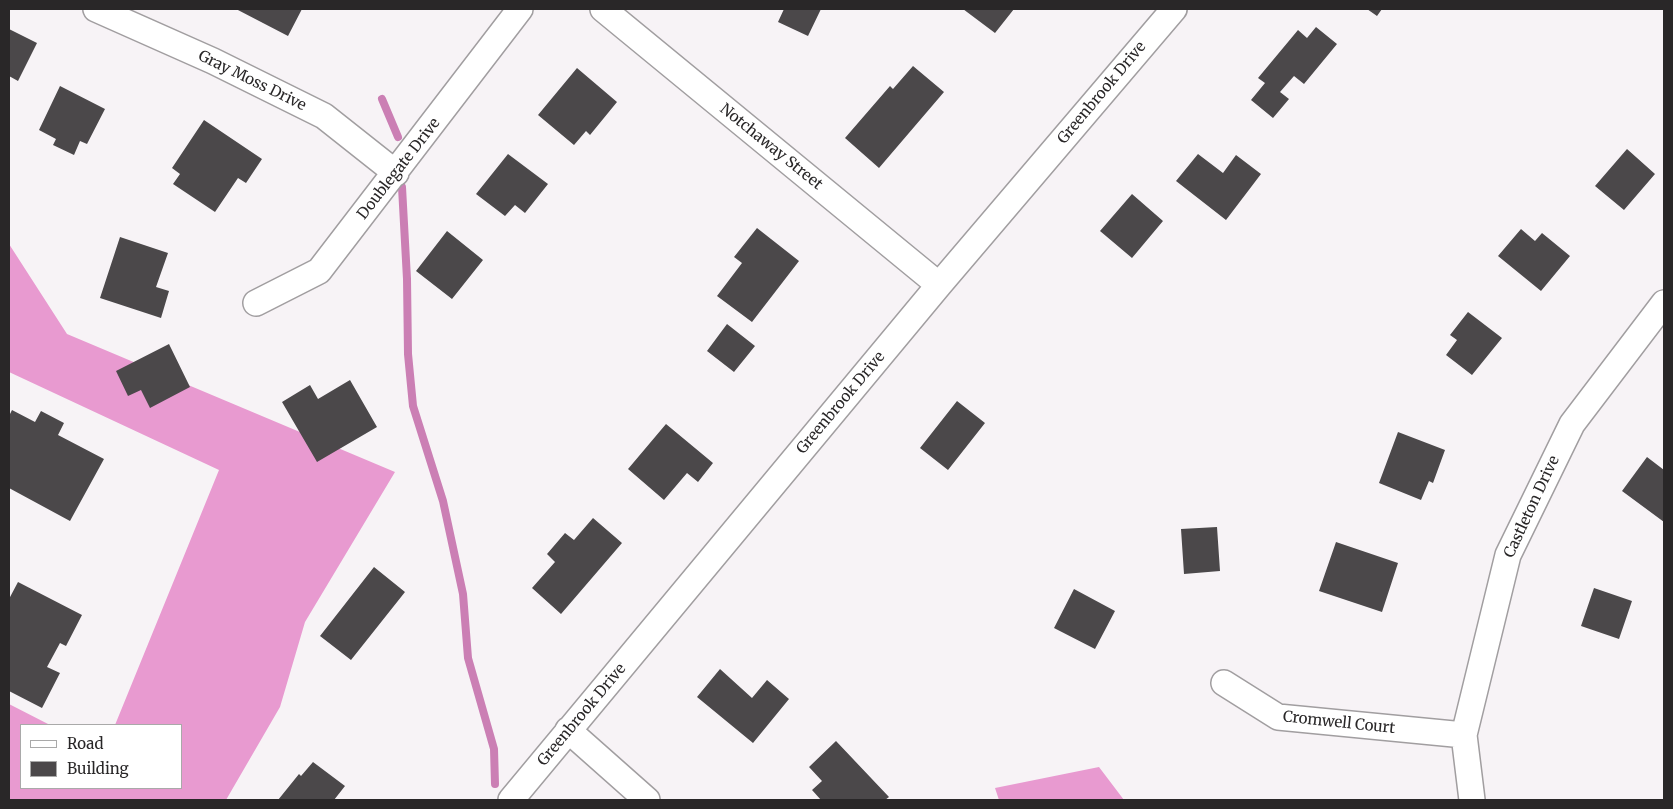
<!DOCTYPE html>
<html>
<head>
<meta charset="utf-8">
<style>
  body { margin:0 }
  #map { position:relative; width:1673px; height:809px; overflow:hidden; background:#f7f3f6; font-family:Merriweather,serif }
  canvas { display:block }
  .frame { position:absolute; inset:0; border:10px solid #292728; pointer-events:none }
  .legend { position:absolute; left:20px; top:724px; width:162px; height:65px; box-sizing:border-box; background:#fff; border:1px solid #a9a9a9; margin:0; padding:6px 9px; list-style:none; font-size:15px; color:#292728 }
  .legend li { display:flex; align-items:center; gap:10px; height:25px }
  .legend b { width:25px; border:1px solid #a9a9a9 }
</style>
</head>
<body>
<div id="map">
<canvas width="1673" height="809"></canvas>
<div class="frame"></div>
<ul class="legend">
<li><b style="height:6px;background:#fff"></b>Road</li>
<li><b style="height:14px;background:#4b484a"></b>Building</li>
</ul>
</div>
<script>
const ctx = document.querySelector('canvas').getContext('2d');
ctx.lineJoin = 'round';
function paint(path, color) { ctx.fillStyle = color; ctx.fill(path, 'evenodd'); }
function trace(path, color, width, dash) { ctx.strokeStyle = color; ctx.lineWidth = width; ctx.lineCap = dash ? 'butt' : 'round'; ctx.setLineDash(dash || []); ctx.stroke(path); }
function drawText(font, color, halo, rows, align = 'center') {
  ctx.font = font + ' Merriweather,serif'; ctx.lineWidth = 5; ctx.setLineDash([]); ctx.textBaseline = 'middle'; ctx.strokeStyle = halo; ctx.fillStyle = color; for (const [text, x, y, turn = 0] of rows) {
    ctx.save(); ctx.translate(x, y); ctx.rotate((+turn || 0) * Math.PI / 180); ctx.textAlign = isNaN(turn) ? turn : align; if (halo) ctx.strokeText(text, 0, 0); ctx.fillText(text, 0, 0); ctx.restore();
  }
}
paint(new Path2D(`
  M9 244 67 334 395 472 305 622 280 707 226 800H9V704L50 725H21V788H181V725H115L219 470 9 372Z
  M1099 767 1124 800H999L995 788Z`), '#e89ad0');
trace(new Path2D(`
  M382 99 398 137
  M402 187 407 279 408 354 413 406 443 501 463 594 468 658 494 749 495 784`), '#cb7fb4', 8);
paint(new Path2D(`
  M236 9H302L288 36Z
  M784 9H821L808 36 778 22Z
  M963 9H1014L995 33Z
  M1367 9H1382L1377 16Z
  M1316 27 1337 44 1304 84 1294 76 1280 92 1289 99 1273 118 1251 100 1265 83 1258 78 1298 30 1307 38Z
  M9 29 37 43 18 81 9 76Z
  M913 66 944 92 879 168 845 138 890 86 893 89Z
  M577 68 617 102 590 135 586 131 574 145 538 115Z
  M60 86 105 109 87 144 80 141 74 155 53 145 56 139 39 130Z
  M204 120 262 159 246 183 238 178 215 212 173 184 180 174 172 168Z
  M1627 149 1655 174 1624 210 1595 186Z
  M508 154 548 184 525 213 515 205 505 216 476 194Z
  M1198 154 1223 173 1236 155 1261 174 1226 220 1176 181Z
  M1132 194 1163 221 1132 258 1100 231Z
  M757 228 799 261 752 322 717 296 742 263 734 257Z
  M1521 229 1535 241 1542 233 1570 256 1541 291 1498 256Z
  M447 231 483 260 452 299 416 271Z
  M120 237 168 253 156 287 169 291 161 318 100 298Z
  M1468 312 1502 338 1472 375 1446 355 1457 340 1450 335Z
  M727 324 755 346 734 372 707 351Z
  M169 344 190 387 150 408 141 390 128 396 116 371Z
  M350 380 377 427 317 462 282 402 310 385 318 399Z
  M957 401 985 423 948 470 920 448Z
  M12 410 35 422 41 411 64 423 58 435 104 459 70 521 9 488V416Z
  M666 424 713 463 698 482 687 473 664 500 628 469Z
  M1398 432 1445 450 1433 483 1429 481 1421 500 1379 483Z
  M1647 457 1664 470V522L1622 491Z
  M593 518 622 543 561 614 532 588 555 562 547 554 565 533 574 540Z
  M1217 527 1220 571 1184 574 1181 529Z
  M1336 542 1398 563 1382 612 1319 591Z
  M374 567 405 592 351 660 320 636Z
  M18 582 82 615 66 646 60 643 47 667 60 673 42 708 9 691V599Z
  M1594 588 1632 601 1619 639 1581 626Z
  M1074 589 1115 611 1095 649 1054 628Z
  M720 669 752 698 767 680 789 699 753 743 697 697Z
  M836 741 889 797 885 800H821L812 790 822 781 809 767Z
  M313 762 345 786 334 800H278L299 774 301 776Z`), '#4b484a');
const street = new Path2D(`
  M96 9 213 61 324 116 396 173
  M603 9 939 285
  M256 303 319 271 520 9
  M1224 683 1278 717 1464 735
  M568 730 647 800
  M511 800 939 285 1174 9
  M1472 800 1464 735 1508 555 1572 424 1664 303`);
trace(street, '#a19ea0', 28);
trace(street, '#fff', 25);
drawText('15px', '#292728', '#fff', [
  ["Gray Moss Drive",252,81,26],
  ["Greenbrook Drive",1102,93,-50],
  ["Notchaway Street",771,147,39],
  ["Doublegate Drive",399,169,-52],
  ["Greenbrook Drive",841,403,-50],
  ["Castleton Drive",1532,507,-65],
  ["Greenbrook Drive",582,715,-50],
  ["Cromwell Court",1339,723,6]
]);
</script>
</body>
</html>
